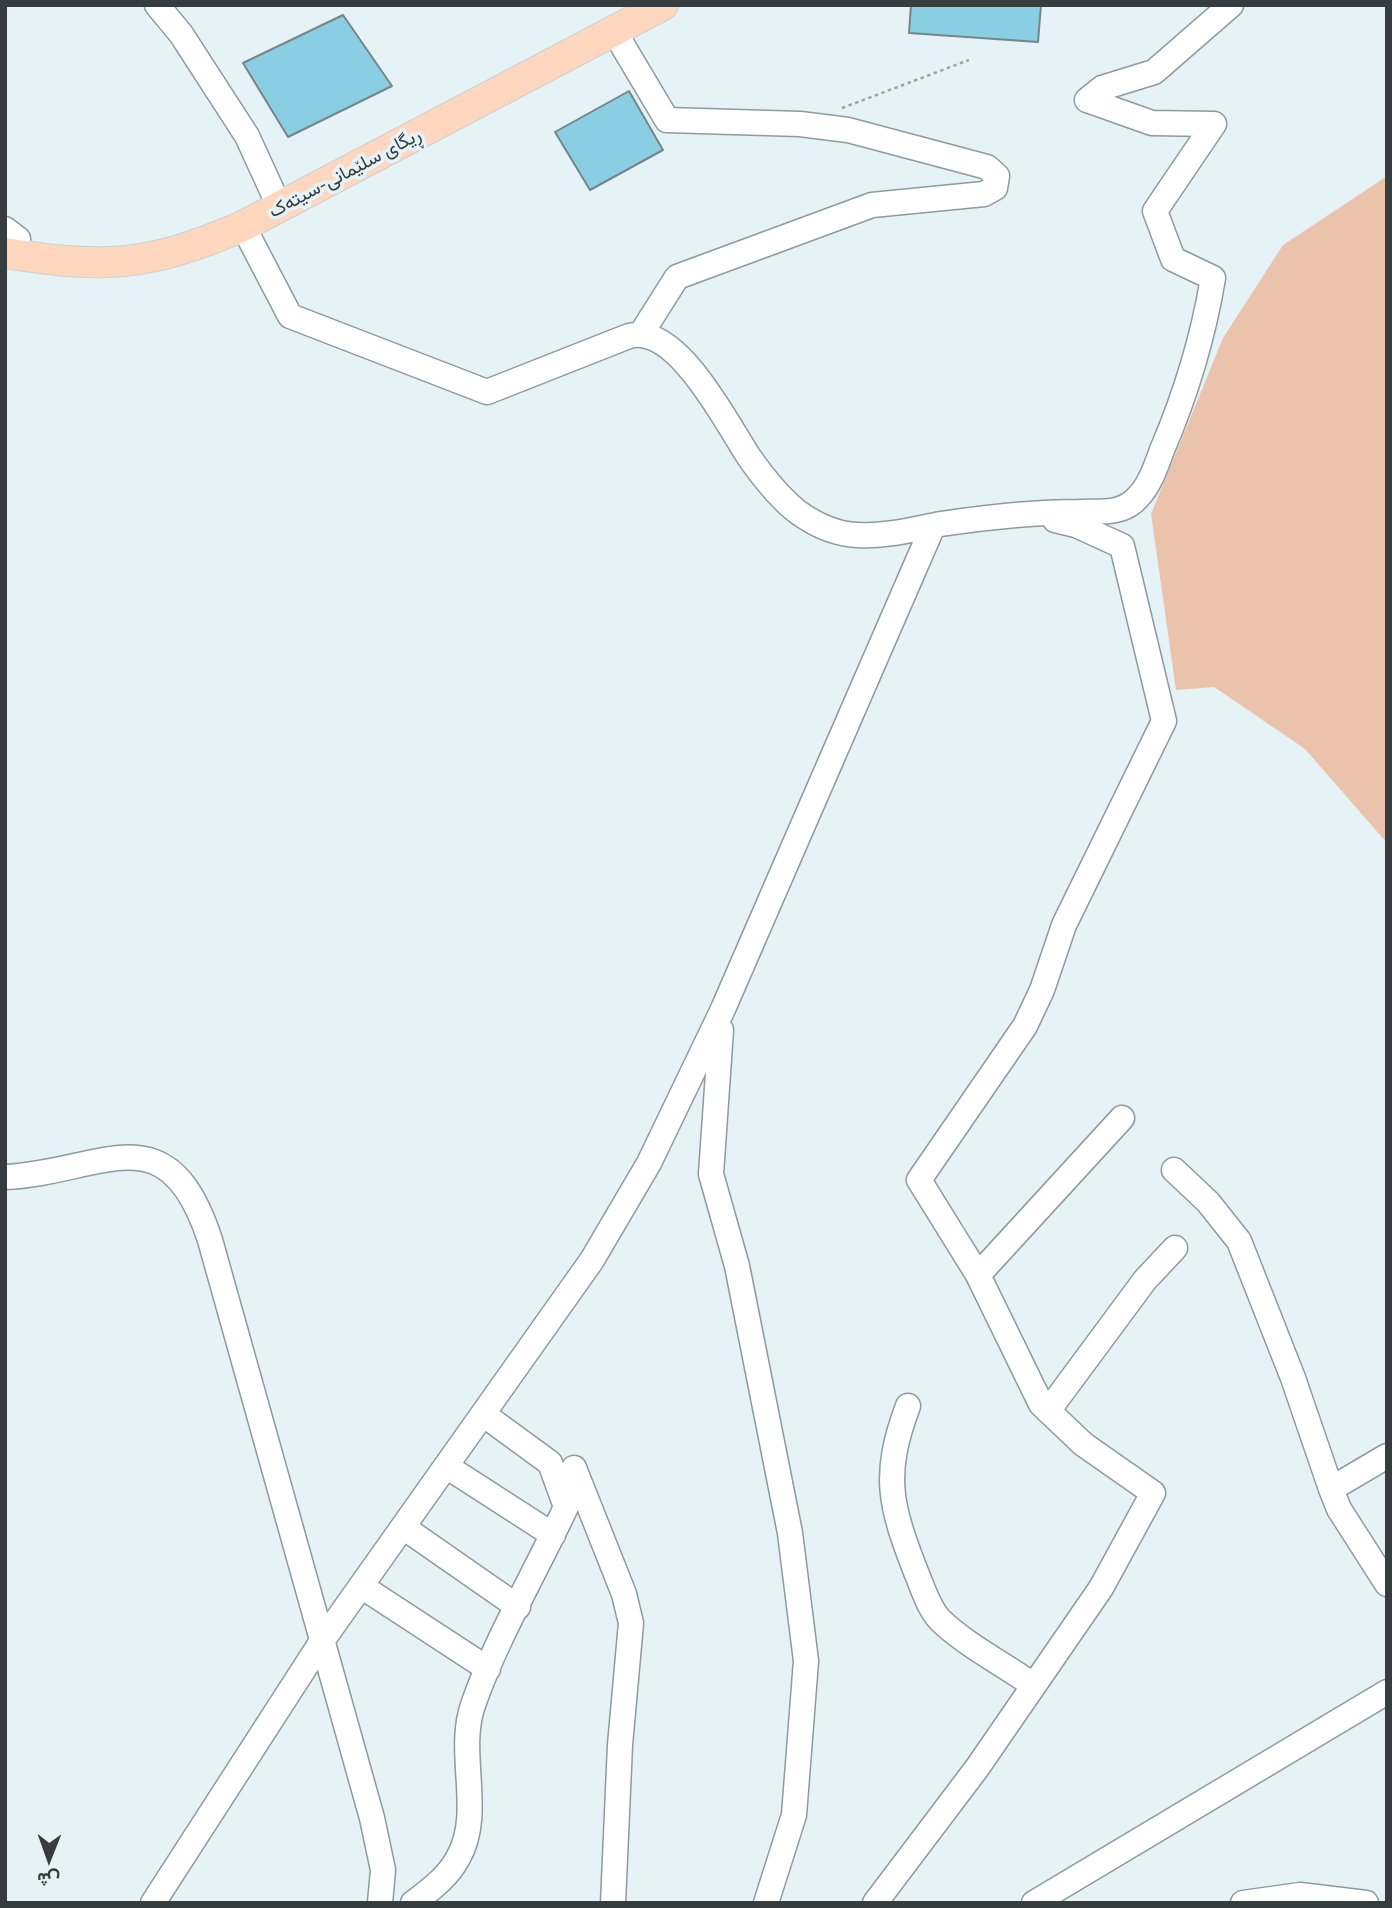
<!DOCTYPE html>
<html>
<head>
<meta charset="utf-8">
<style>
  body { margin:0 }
  #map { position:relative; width:1392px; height:1908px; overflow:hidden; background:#e5f3f7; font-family:"Public Sans",Vazirmatn,sans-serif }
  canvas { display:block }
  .frame { position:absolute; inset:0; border:7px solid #373c3e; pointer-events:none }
  .north { position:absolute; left:14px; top:1824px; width:70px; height:70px; -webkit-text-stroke:5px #e5f3f7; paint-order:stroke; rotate:181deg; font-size:19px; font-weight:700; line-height:28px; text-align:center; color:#373c3e }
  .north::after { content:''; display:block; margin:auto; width:24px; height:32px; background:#373c3e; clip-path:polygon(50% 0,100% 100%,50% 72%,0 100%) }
</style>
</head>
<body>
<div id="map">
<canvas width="1392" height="1908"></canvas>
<div class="frame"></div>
<div class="north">ش</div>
</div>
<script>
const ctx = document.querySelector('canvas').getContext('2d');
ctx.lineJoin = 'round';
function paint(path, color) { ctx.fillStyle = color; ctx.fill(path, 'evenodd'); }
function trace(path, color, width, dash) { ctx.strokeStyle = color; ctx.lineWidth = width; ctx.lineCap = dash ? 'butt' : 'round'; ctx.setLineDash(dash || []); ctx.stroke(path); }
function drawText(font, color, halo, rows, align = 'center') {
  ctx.font = font + ' "Public Sans",Vazirmatn,sans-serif'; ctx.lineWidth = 7; ctx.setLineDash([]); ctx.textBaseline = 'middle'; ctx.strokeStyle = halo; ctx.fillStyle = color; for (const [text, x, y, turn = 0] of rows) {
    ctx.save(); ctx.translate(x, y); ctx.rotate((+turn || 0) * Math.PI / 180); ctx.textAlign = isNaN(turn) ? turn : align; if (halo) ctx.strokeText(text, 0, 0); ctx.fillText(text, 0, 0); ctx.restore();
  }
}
paint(new Path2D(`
  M1387 176V843L1305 749 1214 687 1176 690 1151 514 1223 338 1283 245Z`), '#ebc3ac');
const building = new Path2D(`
  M911 5H1041L1038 42 909 33Z
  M343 15 392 86 288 137 243 63Z
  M629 91 663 150 590 190 555 132Z`);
paint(building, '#8acee3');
trace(building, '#788488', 2);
const minor = new Path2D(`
  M157 5 181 34 247 136 274 195
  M614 31 667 120 800 124 848 130 987 167 997 176 995 188 984 194 872 205 677 277 641 334
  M243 226 290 316 487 392 629 336C677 323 727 424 749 457 763 477 779 498 799 513 816 525 836 534 857 535 885 537 914 529 941 524 988 517 1032 512 1079 512 1100 511 1123 515 1138 497 1150 485 1156 466 1162 450 1186 394 1203 338 1213 278L1173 259 1155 211 1214 124 1152 123 1087 100 1102 88 1154 72 1231 5
  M5 229 18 239
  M721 1030 711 1174 737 1266 790 1533 806 1661 794 1815 766 1903
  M1174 1170 1208 1202 1239 1241 1293 1378 1331 1489 1339 1509 1387 1584
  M5 1177C102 1173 167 1108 210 1240L372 1818 383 1870 380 1903
  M978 1275 1122 1118
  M908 1406C882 1475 890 1505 916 1572 923 1588 928 1607 940 1620 966 1645 1003 1664 1033 1685
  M1048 1411 1145 1280 1175 1248
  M446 1466 553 1535
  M574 1468 624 1594 631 1623 620 1745 613 1903
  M1331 1489 1387 1456
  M403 1527 518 1607
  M361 1586 488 1669
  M153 1903 322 1641 592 1260 649 1163 723 1009 933 526
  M413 1903C430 1890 448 1877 458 1858 484 1813 456 1753 473 1705 495 1641 537 1569 566 1507L550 1463 483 1414
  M875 1903 977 1768 1101 1588 1153 1493 1083 1444 1041 1404 978 1275 919 1180 1025 1026 1042 990 1064 925 1164 721 1122 546 1076 525 1055 520
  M1034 1903 1387 1692
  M1243 1903 1300 1895 1366 1903`);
const major = new Path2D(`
  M5 253C106 269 148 267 243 226L663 5`);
trace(minor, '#8e9a9e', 27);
trace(major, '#cfd0d1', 32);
trace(new Path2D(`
  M842 108 969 60`), '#9aa4a7', 2.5, [3.5, 3.5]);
trace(minor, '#fff', 24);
trace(major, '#ffd6be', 30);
drawText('19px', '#373c3e', '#e5f3f7', [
  ["ڕیگای سلێمانی-سیتەک",345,173,-28]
]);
</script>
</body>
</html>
